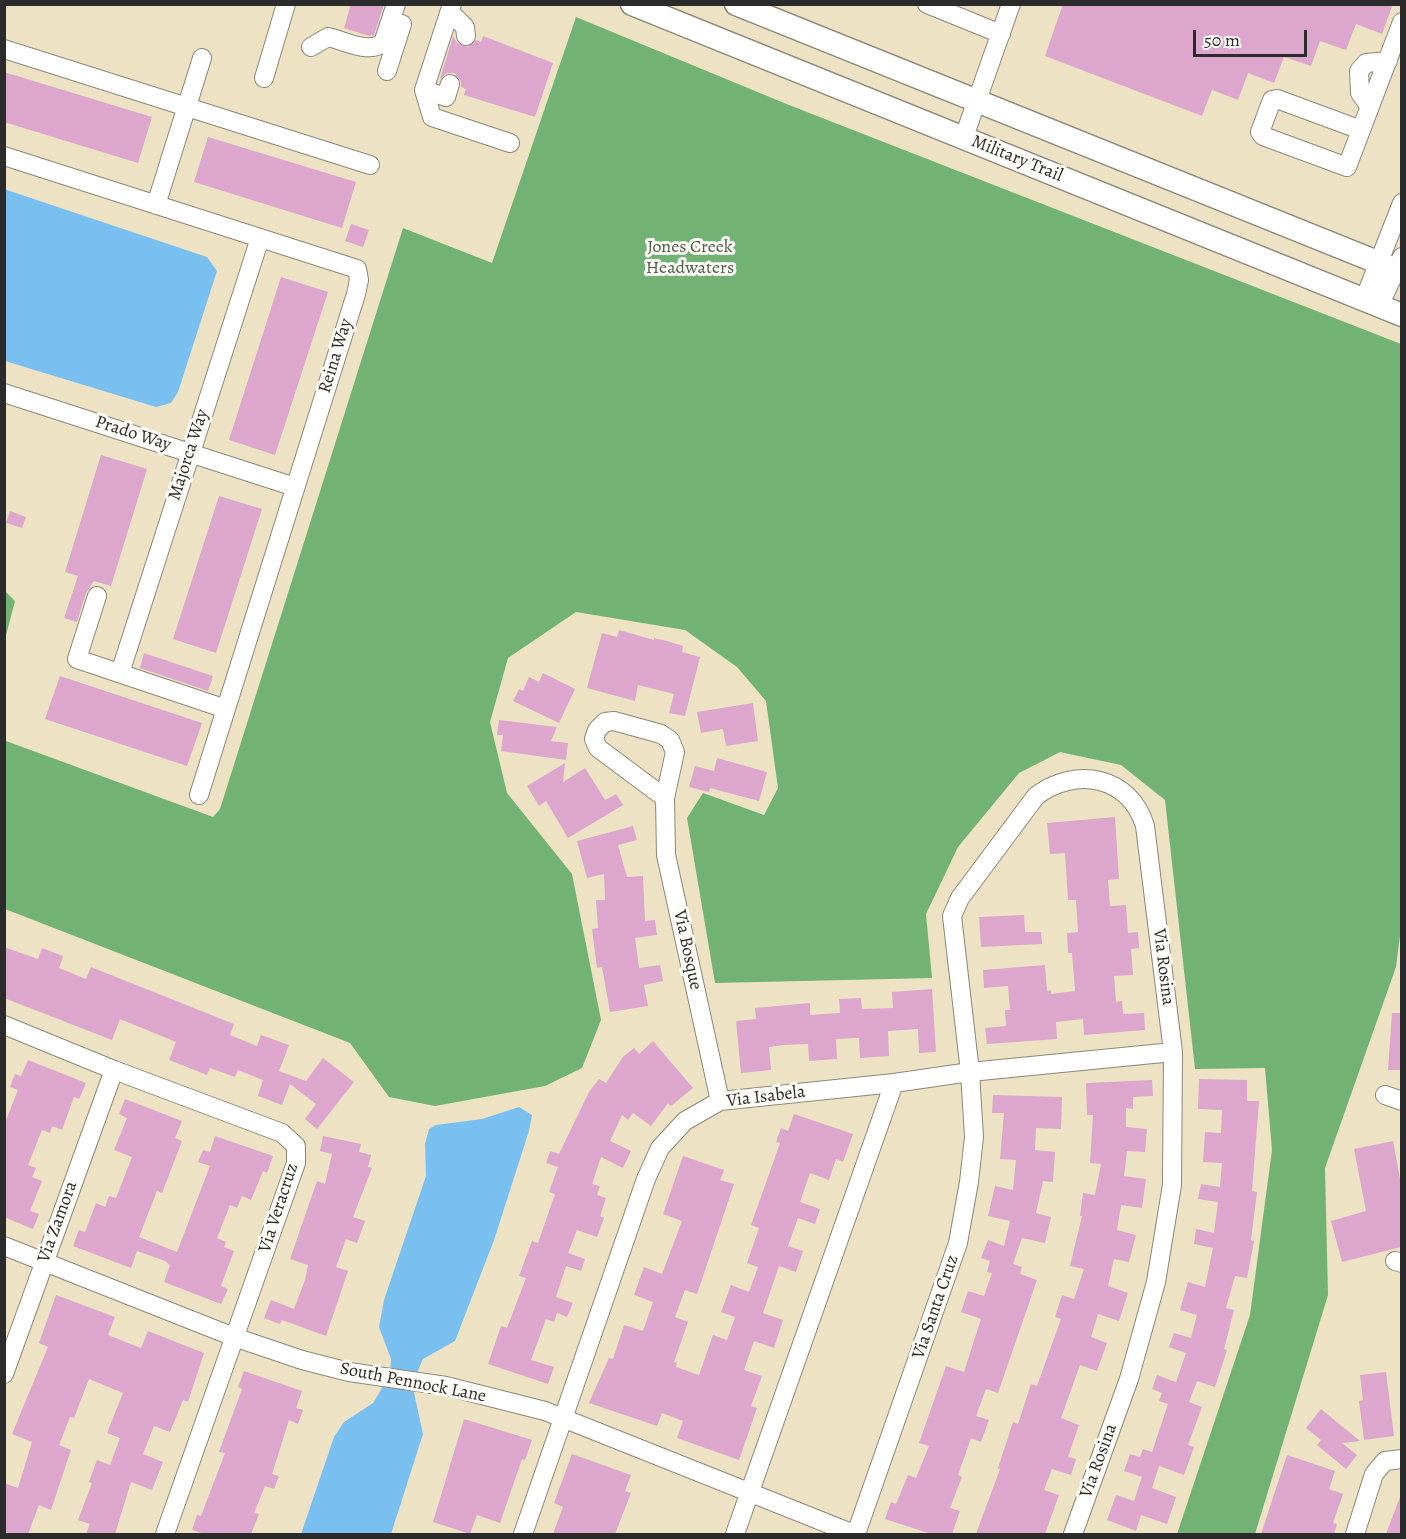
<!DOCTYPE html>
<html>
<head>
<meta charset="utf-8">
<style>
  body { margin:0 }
  #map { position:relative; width:1406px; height:1539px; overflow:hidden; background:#ede3c4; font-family:Alegreya,serif }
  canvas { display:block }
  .frame { position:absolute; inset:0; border:6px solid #2b2b2b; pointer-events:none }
  .scale { position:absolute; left:1193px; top:30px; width:114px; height:27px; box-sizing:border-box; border:3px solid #2b2b2b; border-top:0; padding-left:8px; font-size:18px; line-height:21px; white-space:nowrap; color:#2b2b2b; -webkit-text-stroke:4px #fdfcf7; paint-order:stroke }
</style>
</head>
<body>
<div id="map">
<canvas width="1406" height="1539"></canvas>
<div class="frame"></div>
<div class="scale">50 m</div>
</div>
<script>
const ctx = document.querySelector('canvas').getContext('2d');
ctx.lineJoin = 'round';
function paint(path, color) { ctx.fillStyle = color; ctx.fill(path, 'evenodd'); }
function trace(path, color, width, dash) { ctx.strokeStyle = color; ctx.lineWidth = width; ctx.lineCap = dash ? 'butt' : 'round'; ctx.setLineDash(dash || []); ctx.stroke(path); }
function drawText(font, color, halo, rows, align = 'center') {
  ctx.font = font + ' Alegreya,serif'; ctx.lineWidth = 6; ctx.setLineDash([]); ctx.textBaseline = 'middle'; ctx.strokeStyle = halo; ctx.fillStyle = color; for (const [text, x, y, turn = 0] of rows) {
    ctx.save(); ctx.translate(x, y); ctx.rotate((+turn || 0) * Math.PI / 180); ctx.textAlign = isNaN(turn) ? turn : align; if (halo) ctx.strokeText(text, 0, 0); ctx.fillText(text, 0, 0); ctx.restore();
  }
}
paint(new Path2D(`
  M576 17 789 105 1401 344 1402 920 1396 967 1325 1168 1328 1295 1255 1534H1177L1250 1315 1272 1150 1265 1068 1195 1069 1165 800 1121 765 1060 752 1019 773 958 847 926 914 932 978 715 983 687 818 703 793 764 815 778 788 766 701 737 667 685 630 576 612 508 658 490 722 507 793 572 874 601 1020 582 1068 545 1086 435 1106 389 1097 350 1043 5 909V736L6 741 213 817 220 809 403 228 492 263Z
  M5 591 15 601 5 639Z`), '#72b274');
paint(new Path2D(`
  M4 189 207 257 217 271 178 392 171 403 156 407 5 361Z
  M519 1107 532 1115 529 1131 494 1240 455 1341 423 1359 417 1373 413 1388 423 1434 391 1534H301L334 1437 344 1422 373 1403 390 1375 391 1359 379 1327 384 1300 426 1176 425 1144 429 1129 436 1125 482 1119Z`), '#79c0f1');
paint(new Path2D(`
  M351 4H384L374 35 369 36 344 28Z
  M1063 4H1393L1382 34 1356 24 1346 50 1320 41 1311 66 1284 57 1274 83 1248 73 1238 100 1212 90 1202 116 1045 56Z
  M453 36 457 43 467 47 476 40 481 42 483 36 553 63 535 117 464 95 466 89 461 87V81L454 73H447L440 79Z
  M4 72 152 117 138 163 4 122Z
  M208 137 356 182 342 228 194 182Z
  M351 224 369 230 363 247 345 241Z
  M281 277 328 292 275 455 229 440Z
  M101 455 147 469 111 586 94 581 86 593 77 622 64 618 78 576 65 572Z
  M219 496 262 509 216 653 173 639Z
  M10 511 26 517 22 528 6 523Z
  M619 630 654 640V638L667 641 683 646 682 652 700 657 685 716 669 713 674 694 638 685 635 701 587 688 602 633 617 637Z
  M144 653 213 676 208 691 140 668Z
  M543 673 575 689 559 723 513 701 519 689 523 691 529 677 539 682Z
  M60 676 202 723 187 766 45 719Z
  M753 703 758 741 726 746 723 729 701 733 697 712Z
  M499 720 557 727 551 741 568 743 566 760 501 751 503 735H497Z
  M717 758 767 772 759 801 710 788 709 792 689 787 695 766 714 771Z
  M565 763 563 782 585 768 605 800 616 794 623 805 568 838 546 801 539 806 527 786Z
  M1115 817 1119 879 1108 880 1110 906 1126 905 1128 933 1138 932 1139 948 1131 949 1133 975 1114 976 1116 1002 1122 1001 1123 1014 1144 1013 1145 1030 1084 1035 1083 1019 1056 1022 1057 1039 987 1044 985 1028 1006 1026 1005 1010H1010L1008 986 984 988 983 970 1045 965 1047 991 1051 990V994L1075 991 1072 953H1068L1067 933 1078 932 1076 900H1068L1065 853 1050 854 1047 823Z
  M633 826 637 840 618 845 627 877 643 876 645 921 655 920 657 935 635 938 639 968 660 965 663 981 644 985 648 1006 610 1012 602 967 597 968 592 929 598 928 596 900H605L604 874 587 878 577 841Z
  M1024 915 1025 932H1041L1042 944 981 947 979 917Z
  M4 947 38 959 42 948 63 956 59 968 86 979 91 967 234 1024 230 1035 257 1046 261 1035 289 1045 279 1071 306 1081 323 1058 354 1082 317 1129 305 1119 316 1104 290 1084 282 1105 258 1096 263 1080 238 1070 235 1077 210 1068 207 1075 169 1060 176 1042 120 1019 112 1040 4 998Z
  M932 989 936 1052 919 1053 918 1029 888 1031 889 1056 860 1058 859 1038 836 1039 837 1059 809 1061 808 1044 784 1045 769 1047 771 1070 741 1073 736 1021 756 1019 755 1008 810 1003V1015L840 1013 839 999 861 998 862 1009 893 1008 892 992Z
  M1392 1013H1401V1070H1388Z
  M653 1041 693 1088 671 1106 668 1103 651 1126 633 1113 628 1120 622 1115 610 1141 631 1151 623 1168 601 1157 592 1184 600 1186 597 1195 606 1198 600 1216 604 1218 597 1237 577 1230 568 1253 585 1259 581 1271 566 1266 556 1297 573 1303 567 1317 557 1313 554 1322 546 1319 531 1360 554 1367 548 1384 488 1364 501 1326 507 1328 526 1278 519 1276 532 1241 538 1243 555 1194 549 1192 558 1167 546 1163 550 1151 559 1154 589 1092 599 1079 606 1083 623 1057 634 1048 639 1054Z
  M28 1060 86 1083 79 1099 74 1097 62 1130 52 1126 50 1133 42 1130 28 1165 36 1168 32 1177 42 1181 30 1211 39 1214 33 1229 4 1217V1125L18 1090 10 1087 15 1074 21 1076Z
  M1199 1079 1247 1080V1101H1259L1252 1191 1257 1192 1251 1240 1254 1241 1247 1278 1235 1276 1226 1308 1234 1310 1224 1349 1227 1350 1215 1387 1197 1381 1189 1402 1202 1407 1188 1445 1194 1447 1184 1475 1159 1466 1152 1488 1176 1497 1167 1524 1141 1515 1136 1531 1107 1520 1116 1495 1134 1501 1142 1477 1124 1471 1130 1454 1140 1457 1143 1449 1152 1452 1168 1404 1159 1401 1162 1393 1152 1389 1157 1375 1176 1382 1186 1353 1169 1347 1174 1333 1191 1338 1197 1315 1180 1310 1188 1282 1205 1287 1213 1248 1194 1244 1196 1229 1214 1233 1218 1202 1198 1199 1201 1184 1220 1187 1222 1163 1203 1162 1205 1132 1221 1133 1222 1110 1198 1109Z
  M1152 1080 1153 1096 1133 1097V1109L1126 1108V1127L1147 1129 1145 1152 1127 1151 1124 1176 1146 1179 1142 1208 1121 1205 1117 1230 1136 1235 1129 1262 1114 1259 1108 1286 1128 1293 1119 1321 1098 1314 1091 1337 1107 1343 1097 1371 1080 1365 1061 1418 1079 1425 1068 1457 1076 1459 1071 1475 1052 1469 1044 1490 1059 1495 1045 1534H976L1000 1469 998 1468 1013 1422 1018 1424 1031 1384 1037 1386 1061 1319 1055 1317 1062 1295 1074 1299 1084 1269 1070 1266 1082 1216H1080L1083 1193 1095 1195 1101 1164 1090 1163 1093 1115H1087L1086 1083Z
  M993 1095 1062 1097 1061 1129 1036 1128 1035 1150 1055 1152 1053 1182 1043 1181 1036 1213 1051 1217 1045 1243 1022 1238 1013 1264 1022 1267 1020 1274 1037 1280 998 1393 986 1389 976 1416 989 1420 981 1442 971 1438 958 1475 962 1477 950 1508 960 1511 952 1534H931L885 1519 891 1502 896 1504 908 1475 916 1478 929 1446 919 1443 946 1366 964 1372 981 1319 961 1312 968 1291 984 1296 992 1273 987 1272 990 1261 981 1258 988 1240 1004 1246 1010 1221 988 1216 995 1186 1013 1190 1016 1160 1000 1159 1004 1113H992Z
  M125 1099 182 1121 175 1138 182 1141 162 1193 157 1191 139 1237 177 1252 210 1166 198 1162 203 1150 210 1152 215 1136 273 1156 267 1173 263 1171 251 1200 242 1196 237 1208 230 1205 217 1238 226 1242 224 1247 234 1251 221 1286 228 1289 221 1304 164 1282 170 1265 165 1261 137 1251 131 1268 73 1246 79 1230 85 1232 96 1203 105 1207 109 1196 116 1198 132 1157 114 1150 127 1118 119 1114Z
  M794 1114 853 1134 843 1162 836 1159 829 1180 810 1173 800 1202 820 1209 815 1224 798 1218 788 1246 803 1251 796 1272 779 1266 763 1313 783 1320 774 1348 754 1341 744 1370 762 1376 751 1406 757 1408 739 1460 677 1438 683 1421 662 1413 657 1426 589 1403 609 1358 613 1359 624 1325 643 1331 653 1302 634 1295 644 1267 662 1274 682 1221 663 1214 683 1156 724 1170 720 1180 734 1184 697 1294 685 1290 675 1317 688 1322 674 1362 677 1363 676 1367 699 1375 713 1335 727 1340 735 1317 721 1312 731 1285 749 1292 758 1267 747 1263 759 1228 751 1225 780 1143 776 1142 781 1128 788 1131Z
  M323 1136 361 1144 359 1152 371 1155 368 1167 372 1168 353 1217 365 1221 357 1243 346 1239 336 1267 348 1271 326 1336 282 1320 280 1324 264 1318 271 1300 294 1309 305 1280 308 1265 290 1259 317 1181 325 1184 332 1154 320 1151Z
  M1393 1141 1401 1184V1247L1342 1262 1331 1221 1366 1211 1354 1149Z
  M56 1295 115 1317 108 1335 141 1348 148 1331 204 1353 188 1402 183 1400 170 1432 154 1426 143 1454 163 1462 152 1490 131 1482 115 1534H86L90 1524 78 1520 92 1483 89 1482 97 1460 110 1465 120 1438 107 1433 123 1393 89 1379 74 1418 70 1417 59 1445 71 1450 51 1510 39 1505 28 1534H4V1483L18 1488 32 1442 12 1434 48 1347 39 1343Z
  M244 1371 302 1391 296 1408 303 1410 298 1424 289 1420 272 1474 279 1476 274 1489 265 1486 254 1513 259 1514 251 1534H205L192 1530 197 1515 201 1516 225 1453 219 1452 242 1389 238 1387Z
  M1386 1372 1394 1436 1364 1440 1359 1401 1363 1400 1360 1375Z
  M1321 1409 1360 1441 1342 1443 1357 1455 1346 1469 1317 1445 1321 1440 1306 1428Z
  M464 1419 532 1440 525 1460 522 1459 500 1523 477 1515 470 1534 433 1522Z
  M572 1454 631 1475 625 1491 631 1493 615 1534H553L563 1507 554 1503Z
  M1287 1455 1335 1471 1329 1489 1343 1494 1333 1523 1337 1524 1334 1534H1261Z
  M1400 1497 1401 1534H1386Z`), '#dda6cd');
const minor = new Path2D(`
  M452 4 424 90 432 117 510 143
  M927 4 1001 34
  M450 12 465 27 466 36
  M311 47 328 37C346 41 367 54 383 43L396 4
  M4 49 370 165
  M387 71 402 24
  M264 78 286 4
  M424 90 446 97 450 84
  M1370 107 1360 93 1359 71 1366 63 1388 61
  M1361 130 1277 99 1272 100 1260 132 1263 136 1347 167 1402 22
  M964 137 1011 4
  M4 156 357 269 359 280 356 294 199 795
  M156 205 202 58
  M1364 300 1402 203
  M1379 306 1402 257
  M4 393 295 487
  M97 596 77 659 226 709
  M120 673 260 238
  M665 798 598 748 594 739 597 730 605 722 614 721 661 734 670 740 675 752 665 798 666 855 720 1101
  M4 1025 114 1070 282 1133 296 1146V1163L165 1534
  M1385 1095 1402 1101
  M4 1246 234 1337 302 1360 349 1372 446 1386 545 1411 854 1534
  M1395 1261 1402 1263
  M4 1374 114 1070
  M523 1534 646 1179 660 1148 685 1121 720 1101 894 1083 970 1072 1173 1052
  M735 1534 894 1083
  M856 1534 958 1243 969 1182 974 1137 970 1072 952 916 960 898 1036 796C1076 766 1130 776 1145 826L1173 1052 1172 1185 1156 1282 1129 1379 1073 1534
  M1355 1534 1374 1474 1385 1461 1402 1459`);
const major = new Path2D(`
  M632 4 1402 315
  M736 4 1402 272`);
trace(minor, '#8c8778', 20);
trace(major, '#8c8778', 25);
trace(minor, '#fff', 18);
trace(major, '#fff', 22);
drawText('18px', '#2b2b2b', '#fdfcf7', [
  ["Military Trail",1017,159,22],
  ["Reina Way",336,356,-73],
  ["Prado Way",133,434,18],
  ["Majorca Way",189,455,-72],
  ["Via Bosque",687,950,78],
  ["Via Rosina",1163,967,83],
  ["Via Isabela",766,1097,-7],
  ["Via Veracruz",279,1208,-72],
  ["Via Zamora",58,1222,-70],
  ["Via Santa Cruz",936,1307,-71],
  ["South Pennock Lane",413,1383,11],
  ["Via Rosina",1099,1461,-70]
]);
drawText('18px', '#495d47', '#fdfcf7', [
  ["Jones Creek",690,248],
  ["Headwaters",690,269]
]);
</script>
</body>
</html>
